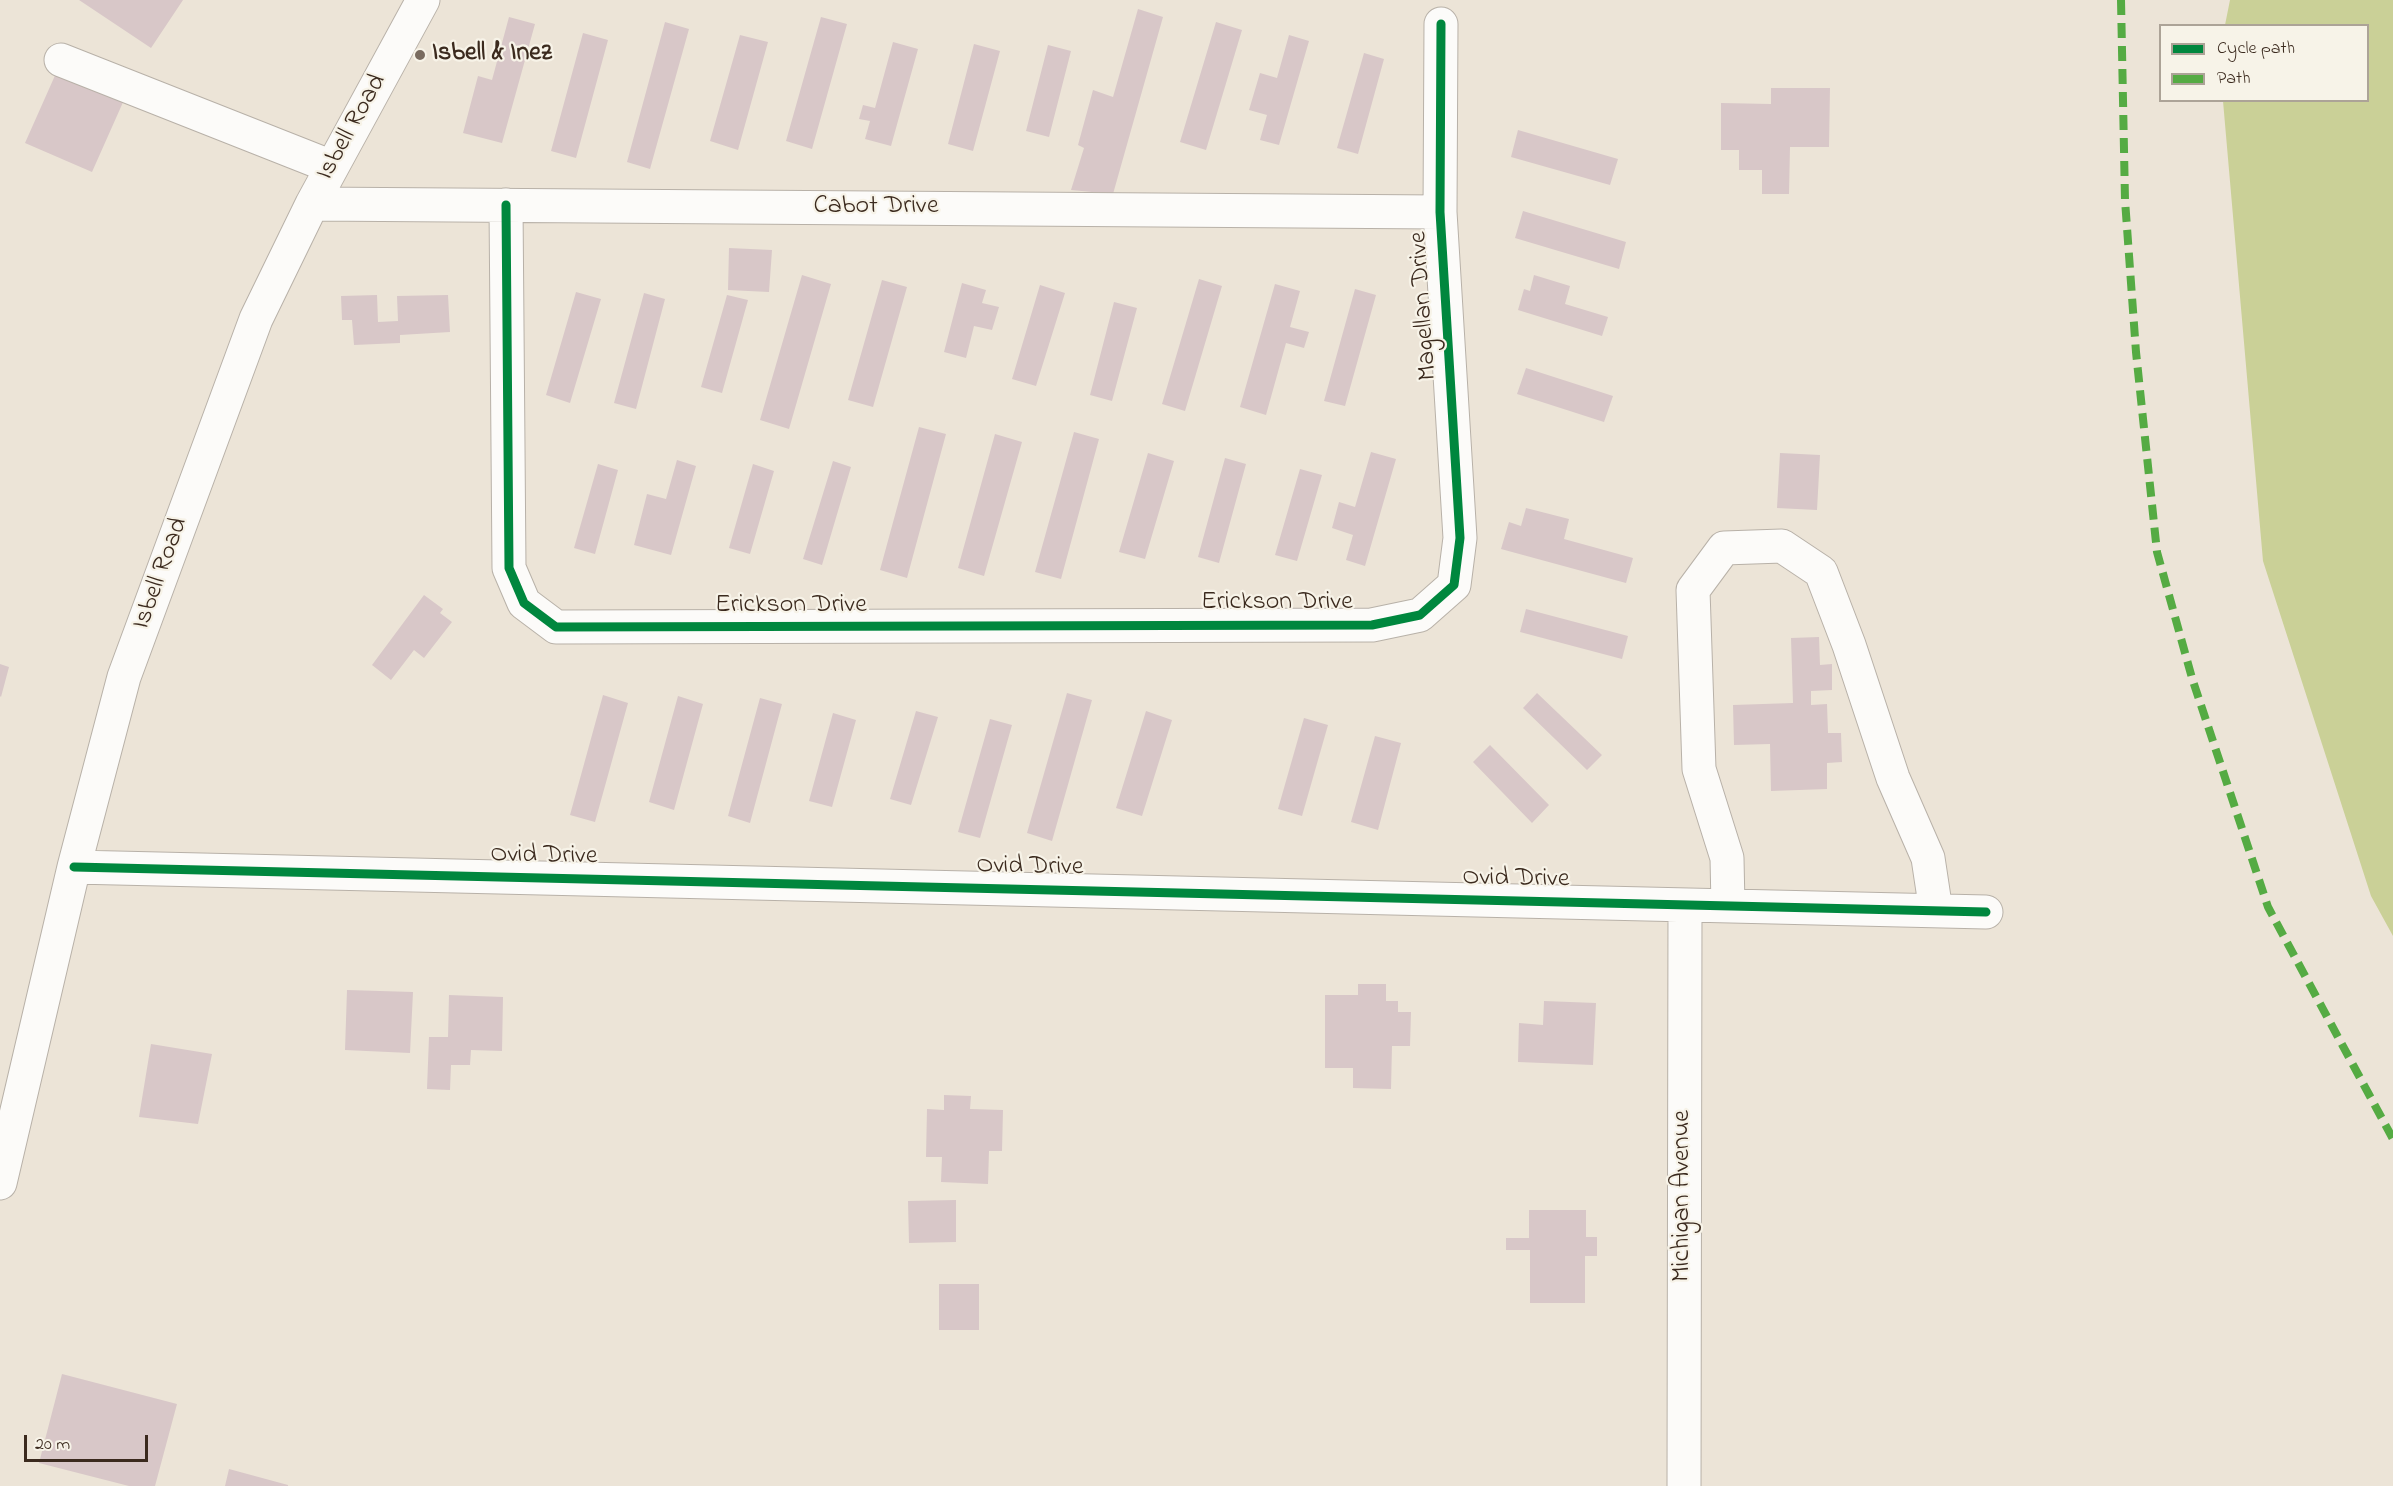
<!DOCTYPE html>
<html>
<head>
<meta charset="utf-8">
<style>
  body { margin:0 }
  #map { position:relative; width:2393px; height:1486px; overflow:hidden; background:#ece4d7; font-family:"Indie Flower",sans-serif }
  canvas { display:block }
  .legend { position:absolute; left:2159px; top:24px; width:210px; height:78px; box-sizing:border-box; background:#f7f3e8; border:2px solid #aca397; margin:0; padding:8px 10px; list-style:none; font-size:18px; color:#3b2a1e }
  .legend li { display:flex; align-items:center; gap:12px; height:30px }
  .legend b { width:30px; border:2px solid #aca397 }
  .scale { position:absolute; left:24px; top:1435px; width:124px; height:27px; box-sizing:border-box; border:3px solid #3b2a1e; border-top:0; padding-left:8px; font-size:18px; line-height:21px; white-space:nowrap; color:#3b2a1e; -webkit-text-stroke:4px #f7f3e8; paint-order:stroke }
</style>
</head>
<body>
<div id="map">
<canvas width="2393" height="1486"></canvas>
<ul class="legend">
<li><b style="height:8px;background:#00873e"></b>Cycle path</li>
<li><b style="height:8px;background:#55ab43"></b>Path</li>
</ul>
<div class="scale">20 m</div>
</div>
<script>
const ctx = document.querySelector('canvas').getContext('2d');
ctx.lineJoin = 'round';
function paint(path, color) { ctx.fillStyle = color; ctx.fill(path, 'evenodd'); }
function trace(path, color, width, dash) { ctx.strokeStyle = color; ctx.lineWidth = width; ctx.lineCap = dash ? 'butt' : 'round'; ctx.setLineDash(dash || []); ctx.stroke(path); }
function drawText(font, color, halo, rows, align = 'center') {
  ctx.font = font + ' "Indie Flower",sans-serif'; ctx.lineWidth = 4.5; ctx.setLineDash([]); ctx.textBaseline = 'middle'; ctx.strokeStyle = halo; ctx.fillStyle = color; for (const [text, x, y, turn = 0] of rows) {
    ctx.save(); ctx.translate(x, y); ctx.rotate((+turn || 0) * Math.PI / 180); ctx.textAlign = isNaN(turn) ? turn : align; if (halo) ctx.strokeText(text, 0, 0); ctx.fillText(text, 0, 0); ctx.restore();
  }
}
paint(new Path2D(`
  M2230 0H2393V936L2371 896 2263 561 2223 101 2368 100V26L2225 25Z`), '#cad097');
paint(new Path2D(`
  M79 0H183L151 48Z
  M1138 9 1163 17 1113 194 1071 190 1084 148 1078 145 1093 90 1113 97Z
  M509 17 535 24 502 143 463 133 478 76 492 80Z
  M821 17 847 24 812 149 786 141Z
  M665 22 689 29 650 169 627 162Z
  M1216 22 1242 30 1206 150 1180 142Z
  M583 33 608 40 576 158 551 151Z
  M740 35 768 42 738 150 710 141Z
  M1289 35 1309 41 1279 145 1260 140 1267 115 1249 110 1260 73 1277 78Z
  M893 42 918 49 891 146 865 139 870 121 859 119 863 105 875 108Z
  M974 44 1000 51 973 151 948 144Z
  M1048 45 1071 51 1049 137 1026 131Z
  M1364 53 1384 59 1358 154 1337 148Z
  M57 71 124 100 92 172 25 143Z
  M1771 88H1830L1829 147H1790L1789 194H1762V170H1739V150H1721V103L1771 104Z
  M1518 130 1618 159 1610 185 1511 157Z
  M1523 211 1626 242 1619 269 1515 238Z
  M729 248 772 250 769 292 728 290Z
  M802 275 831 284 789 429 760 420Z
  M1534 275 1570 286 1565 304 1608 317 1602 336 1518 310 1524 289 1530 291Z
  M1199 279 1222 286 1185 411 1162 404Z
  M882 280 907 287 873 407 848 400Z
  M962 283 986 290 982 303 999 307 992 330 974 326 966 358 944 352Z
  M1275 284 1300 291 1290 327 1309 332 1304 348 1286 343 1266 415 1240 407Z
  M1040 285 1065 293 1036 386 1012 379Z
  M1355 289 1376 295 1345 406 1324 401Z
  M576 292 601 299 570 403 546 395Z
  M644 293 665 299 636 409 614 403Z
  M377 295 378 322 398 321 397 296 448 295 450 332 400 335V343L354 345 352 320H342L341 296Z
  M727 295 748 300 722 393 701 387Z
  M1114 302 1137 308 1112 401 1090 395Z
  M1526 368 1613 396 1604 422 1517 394Z
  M919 427 946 434 907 578 880 570Z
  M1074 432 1099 439 1061 579 1035 572Z
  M995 434 1022 442 984 576 958 568Z
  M1371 452 1396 459 1365 566 1346 560 1353 535 1332 528 1339 502 1355 507Z
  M1148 453 1174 461 1145 559 1119 552Z
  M1780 453 1820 455 1817 510 1777 508Z
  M1225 458 1246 464 1219 563 1198 557Z
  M677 460 696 466 671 555 634 545 647 494 666 499Z
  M833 461 851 467 822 565 803 559Z
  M598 464 618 470 595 554 574 548Z
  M753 464 774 471 750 554 729 548Z
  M1300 469 1322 475 1297 561 1275 555Z
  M1526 508 1569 519 1564 539 1633 558 1626 583 1501 549 1509 522 1521 526Z
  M424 595 443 609 440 613 452 622 424 658 414 650 391 680 372 665Z
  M1526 609 1628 636 1622 659 1520 632Z
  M1819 637 1820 665 1832 664V690L1811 691V705L1827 704 1828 733H1841L1842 762 1827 763V789L1771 791 1770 744 1734 745 1733 705 1793 703 1791 638Z
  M0 664 9 667 1 697 0 696Z
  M1067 693 1092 700 1052 841 1027 833Z
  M1537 693 1602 755 1587 770 1523 708Z
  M603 695 628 703 595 822 570 815Z
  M678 696 703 704 674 810 649 802Z
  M760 698 782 704 750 823 728 816Z
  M916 711 938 717 911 805 890 799Z
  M1146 711 1172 720 1142 816 1116 808Z
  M833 713 856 720 832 807 809 801Z
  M1304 718 1328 725 1302 816 1278 809Z
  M990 719 1012 725 980 838 958 832Z
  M1375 736 1401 743 1378 830 1351 822Z
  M1490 745 1549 805 1532 823 1473 762Z
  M1358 984H1386V1001H1398V1012H1411L1410 1046H1392L1391 1089 1353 1088V1068H1325V995H1358Z
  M347 990 413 992 410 1053 345 1050Z
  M449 995 503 997 502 1051 471 1050 470 1065H451L450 1090 427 1089 429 1037H448Z
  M1544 1001 1596 1003 1593 1065 1518 1062 1519 1023 1543 1025Z
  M151 1044 212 1054 198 1124 139 1117Z
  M944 1095 971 1096 970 1109 1003 1110 1002 1151H989L988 1184 941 1182 942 1157H926L927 1109 944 1110Z
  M956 1200V1242L909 1243 908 1201Z
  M1529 1210H1586V1237H1597V1256H1585V1303H1530V1250H1506V1238H1529Z
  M939 1284H979V1330H939Z
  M62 1374 177 1404 155 1486H129L39 1463Z
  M229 1469 288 1485V1486H225Z`), '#d8c7c8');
const minor = new Path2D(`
  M61 60 332 167
  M312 204 1440 212
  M506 205 509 568 524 603 556 627 1372 625 1420 615 1454 585 1460 538 1440 212 1441 24
  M74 867 1986 912
  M1728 906 1727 858 1699 769 1693 590 1724 548 1782 546 1821 572 1849 645 1893 778 1928 858 1936 911
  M0 1183 74 867 124 677 256 319 312 204 423 0
  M1684 1486 1685 905`);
trace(minor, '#b8b1a8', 35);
trace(minor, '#fcfbf9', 33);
trace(new Path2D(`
  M2121 0 2125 200 2136 352 2157 552 2192 678 2268 907 2393 1139`), '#55ab43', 8, [15, 8]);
trace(new Path2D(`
  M506 205 509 568 524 603 556 627 1372 625 1420 615 1454 585 1460 538 1440 212 1441 24
  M74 867 1986 912`), '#00873e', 9);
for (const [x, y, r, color] of [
  [420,55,6,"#796b5f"]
]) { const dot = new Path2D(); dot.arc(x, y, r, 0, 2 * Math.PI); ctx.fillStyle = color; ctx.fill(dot); trace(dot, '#f7f3e8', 2); }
drawText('bold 26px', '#3b2a1e', '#f7f3e8', [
  ["Isbell & Inez",432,55]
], 'left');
drawText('26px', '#3b2a1e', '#f7f3e8', [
  ["Isbell Road",353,128,-61],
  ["Cabot Drive",876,208],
  ["Magellan Drive",1425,306,-94],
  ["Isbell Road",162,574,-70],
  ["Erickson Drive",1277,604],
  ["Erickson Drive",791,607],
  ["Ovid Drive",544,857,1],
  ["Ovid Drive",1030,868,1],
  ["Ovid Drive",1516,880,1],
  ["Michigan Avenue",1684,1196,-90]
]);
</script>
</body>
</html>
